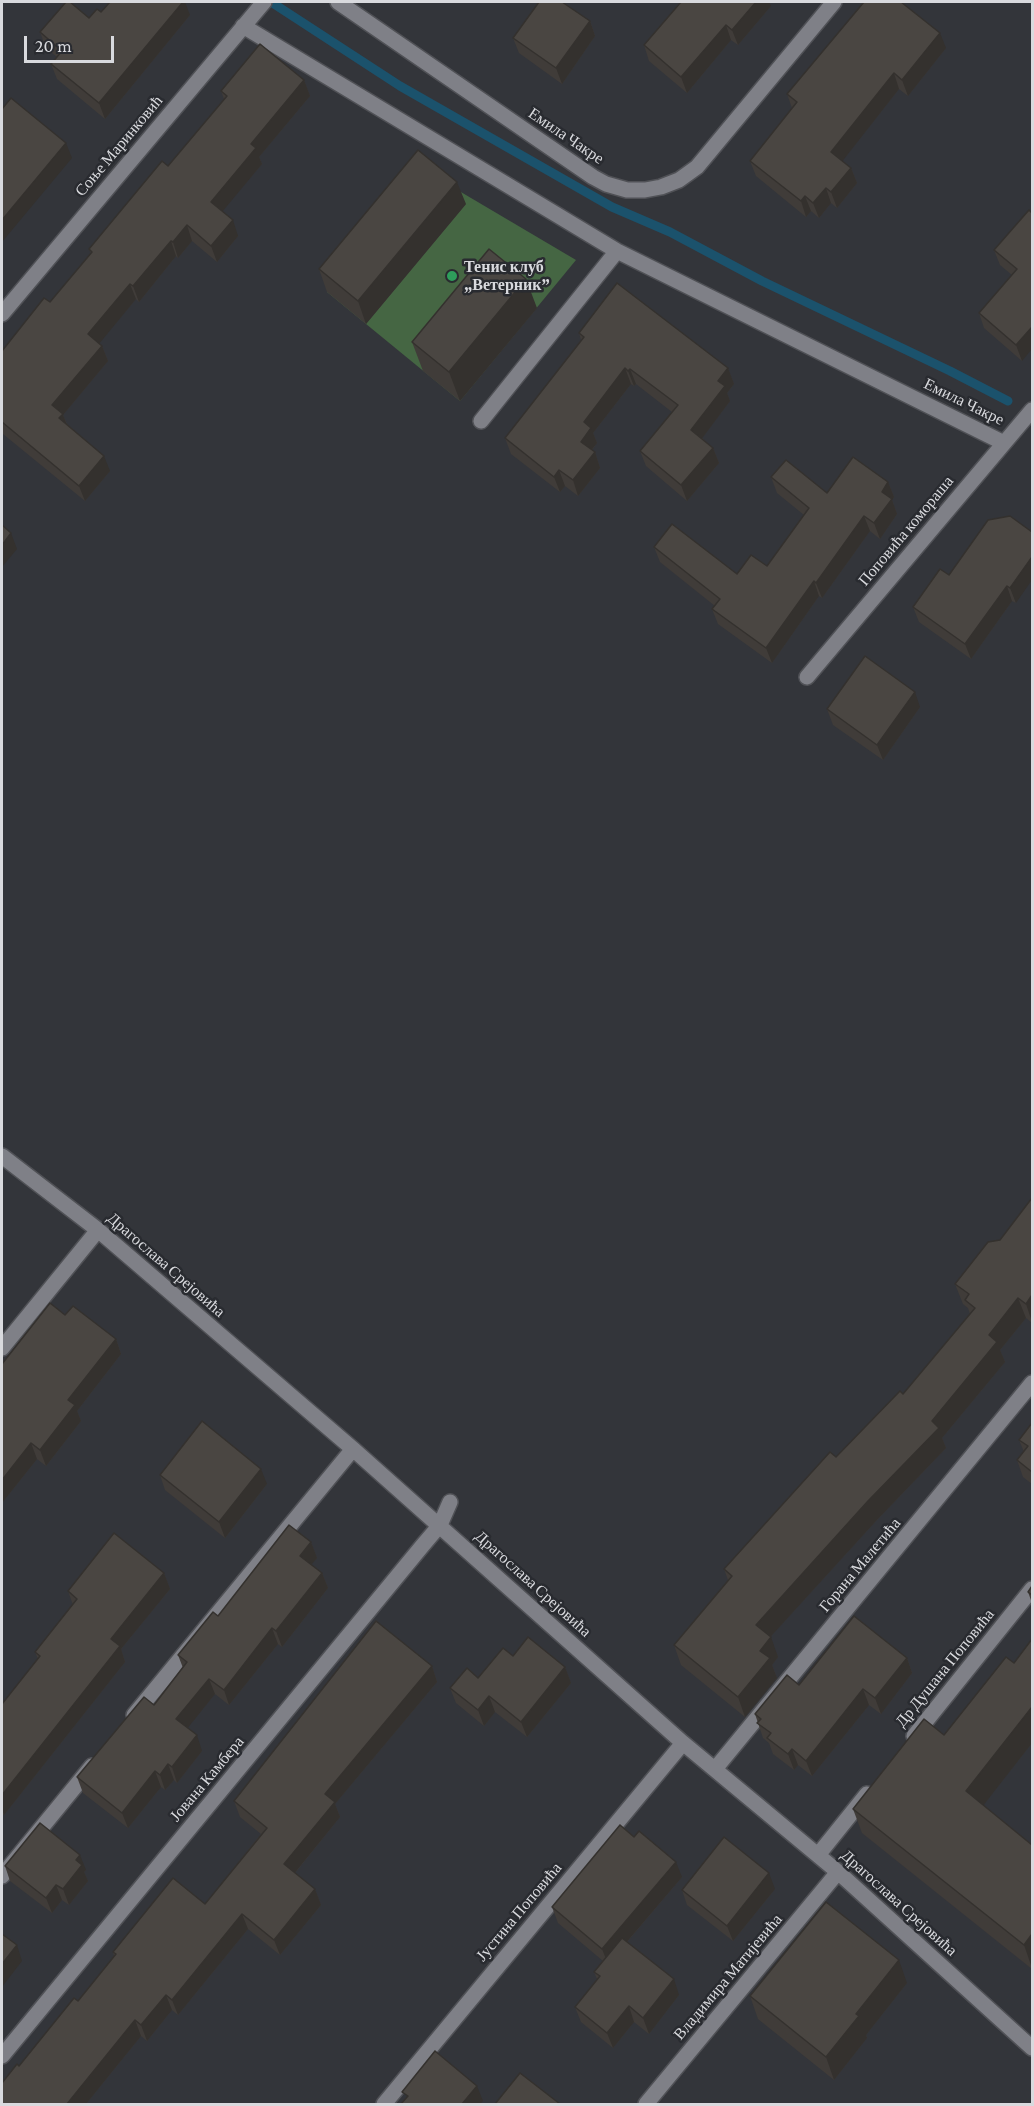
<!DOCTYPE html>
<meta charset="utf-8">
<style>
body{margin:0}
#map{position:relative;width:1034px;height:2106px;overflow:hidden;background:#33353a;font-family:"Crimson Pro",serif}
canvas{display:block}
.frame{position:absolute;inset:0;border:3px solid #d9dade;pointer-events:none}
.scale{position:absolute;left:24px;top:36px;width:90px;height:27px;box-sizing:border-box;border:3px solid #d9dade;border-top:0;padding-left:8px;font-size:18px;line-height:21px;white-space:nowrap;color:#d9dade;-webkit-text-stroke:4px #292b30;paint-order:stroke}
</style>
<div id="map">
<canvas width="1034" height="2106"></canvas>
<div class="frame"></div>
<div class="scale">20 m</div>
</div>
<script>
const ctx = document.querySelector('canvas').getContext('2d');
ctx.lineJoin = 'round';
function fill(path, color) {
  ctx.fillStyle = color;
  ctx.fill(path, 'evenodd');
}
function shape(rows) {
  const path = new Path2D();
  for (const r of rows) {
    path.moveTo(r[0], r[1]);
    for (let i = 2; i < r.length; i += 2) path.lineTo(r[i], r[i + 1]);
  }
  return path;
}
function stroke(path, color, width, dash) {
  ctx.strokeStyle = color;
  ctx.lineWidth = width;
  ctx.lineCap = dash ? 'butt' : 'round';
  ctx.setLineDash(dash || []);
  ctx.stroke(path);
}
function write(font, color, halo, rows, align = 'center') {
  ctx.font = font + ' "Crimson Pro",serif';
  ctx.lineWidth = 5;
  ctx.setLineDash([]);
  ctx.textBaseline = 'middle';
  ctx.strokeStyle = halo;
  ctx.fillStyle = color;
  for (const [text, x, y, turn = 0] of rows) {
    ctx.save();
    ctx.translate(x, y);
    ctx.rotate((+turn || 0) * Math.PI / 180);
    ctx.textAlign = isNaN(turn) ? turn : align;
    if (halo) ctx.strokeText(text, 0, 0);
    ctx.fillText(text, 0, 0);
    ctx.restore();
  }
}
const green = shape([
 [427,172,576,260,460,401,327,292]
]);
const stream = shape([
 [271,2,400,86,612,207,670,232,762,281,950,371,1008,401]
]);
const minor = shape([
 [338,2,593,177,606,184,627,190,645,190,661,187,679,180,697,167,834,2],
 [243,26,617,251,1004,443],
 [2,314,264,2],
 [481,421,617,251],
 [807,677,1032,410],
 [2,1156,98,1230,353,1449,683,1743,838,1872,1032,2048],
 [2,1348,98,1230],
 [134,1715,353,1449],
 [914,1736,1032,1589],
 [715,1769,1032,1383],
 [818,1855,867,1794],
 [2,1876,92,1766],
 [2,2056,423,1545,440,1525,450,1502],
 [384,2104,683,1743],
 [646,2104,838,1872]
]);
const wall = shape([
 [771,6,738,45,731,40,687,93,649,61,644,45],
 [101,12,190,15,105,119,57,79,51,64,57,57,46,48,40,32,89,18],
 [590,21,595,36,562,84,519,53,513,38],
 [946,48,908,96,899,89,842,161,851,168,857,183,837,208,831,203,819,218,811,211,806,217,756,176,750,161,792,108,787,94],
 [304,80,310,96,259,157,262,164,222,211,238,236,217,262,192,241,178,258,176,256,139,302,136,299,99,343,102,346,108,361,63,415,67,424,110,471,85,501,3,434,2,435,2,351,50,302,91,254,89,249,168,166,224,99,221,91],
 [466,204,366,324,327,292,319,269],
 [1029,210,1022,361,984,328,979,313,1012,275,1000,265,994,250],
 [537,308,460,401,423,371,412,342],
 [579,333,728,368,734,384,727,393,730,401,702,438,713,448,719,463,687,501,646,466,640,451,672,412,636,384,634,386,631,384,593,433,597,443,592,450,595,452,600,468,578,496,565,486,560,492,511,454,505,438,581,340],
 [771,477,827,493,888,482,894,497,892,500,897,514,880,539,870,531,822,598,819,596,772,663,718,624,712,609,715,606,660,562,654,547,737,574,767,566,804,515,777,493],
 [988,520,1016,603,1012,601,971,659,919,622,913,607,949,575],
 [920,707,883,760,833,725,827,709],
 [1032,1198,1032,1323,1026,1318,1000,1350,1005,1362,942,1438,946,1448,876,1521,770,1637,778,1657,772,1665,777,1678,745,1717,681,1665,674,1645,728,1580,724,1569,836,1457,903,1394,970,1314,968,1308,963,1304,955,1284,1000,1240],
 [65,1315,116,1339,121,1354,77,1411,81,1421,46,1466,37,1459,2,1503,2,1364],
 [1032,1423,1032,1484,1023,1477,1017,1460,1024,1452,1019,1440],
 [160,1475,267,1484,225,1538,165,1490],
 [311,1542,317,1558,311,1564,322,1573,328,1588,282,1647,278,1644,229,1705,215,1694,187,1728,202,1751,177,1783,174,1780,165,1790,161,1787,128,1828,83,1793,77,1777,154,1705,183,1668,178,1655,218,1616],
 [164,1573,170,1589,121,1649,125,1662,4,1815,2,1813,2,1704,38,1659,35,1652,73,1605,68,1591],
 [1032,1586,1032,1603,1028,1592],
 [513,1656,565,1667,571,1683,527,1737,495,1712,484,1726,456,1703,450,1688,478,1678],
 [907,1658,912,1673,881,1714,869,1705,812,1776,798,1765,794,1770,773,1754,769,1743,763,1738,755,1714,799,1685],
 [432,1666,437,1682,335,1804,340,1817,295,1873,315,1889,321,1905,280,1955,248,1929,178,2015,172,2010,147,2041,141,2036,86,2104,2,2104,19,2066,78,2001,114,1956,113,1952,205,1904,261,1834,240,1817,234,1801],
 [944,1735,1032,1743,983,1805,1032,1845,1032,1969,862,1833,853,1809],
 [5,1866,86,1870,84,1872,88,1881,69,1905,62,1900,52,1913,10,1881],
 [682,1877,627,1942,679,1995,649,2034,634,2022,613,2048,581,2022,575,2007,597,1979,594,1972,603,1961,558,1923,552,1907],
 [775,1889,733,1941,687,1905,682,1890],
 [907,1983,866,2035,867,2038,834,2080,758,2019,750,1996]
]);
const shadedWall = shape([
 [183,2,185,2,190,15,105,119,99,103],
 [756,2,769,2,771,6,738,45,732,30],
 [590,21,595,36,562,84,556,68],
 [726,25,731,40,687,93,681,77],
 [940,33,946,48,908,96,902,80],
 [894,73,899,89,837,168,831,152],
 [304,80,310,96,259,157,262,164,217,218,211,202,251,144],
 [66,143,72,158,2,242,2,220],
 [851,168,857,183,837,208,831,192],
 [457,182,466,204,366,324,358,301],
 [826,188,831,203,819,218,813,203],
 [805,196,811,211,806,217,801,201],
 [233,220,238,236,217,262,211,246],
 [187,225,192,241,178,258,173,242],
 [171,241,176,256,139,302,133,286],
 [526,279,537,308,460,401,449,372],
 [130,284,136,299,94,350,88,334],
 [1032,327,1032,349,1022,361,1016,345],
 [102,346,108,361,63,415,69,430,65,434,52,405],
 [625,368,631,384,593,433,597,443,586,457,581,442,584,422],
 [728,368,734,384,727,393,730,401,697,445,691,430,718,381],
 [630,369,636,384,634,386,628,371],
 [713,448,719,463,687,501,681,485],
 [595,452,600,468,578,496,573,480],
 [104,456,110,471,85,501,79,486],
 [559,470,565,486,560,492,554,477],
 [888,482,894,497,892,500,897,514,880,539,874,523,882,492],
 [864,516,870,531,822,598,816,583],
 [11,533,17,549,2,567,2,545],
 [1032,557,1032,580,1016,603,1010,588],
 [814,581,819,596,772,663,766,648],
 [1007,586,1012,601,971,659,965,644],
 [915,692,920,707,883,760,877,745],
 [1032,1295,1032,1322,1026,1304],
 [1018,1298,1026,1318,1000,1350,1005,1362,942,1438,946,1448,876,1521,763,1645,756,1625,932,1421,989,1335],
 [116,1339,121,1354,77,1411,81,1421,46,1466,40,1450,68,1400],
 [31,1443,37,1459,2,1503,2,1480],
 [261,1469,267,1484,225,1538,219,1522],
 [311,1542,317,1558,306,1571,300,1556],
 [164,1573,170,1589,121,1649,125,1662,4,1815,2,1809,2,1795,111,1639],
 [322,1573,328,1588,282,1647,276,1631],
 [272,1628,278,1644,229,1705,224,1690],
 [771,1637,778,1657,772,1665,777,1678,745,1717,738,1697,760,1651],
 [907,1658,912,1673,881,1714,875,1698],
 [432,1666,437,1682,335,1804,340,1817,289,1880,284,1864,325,1794],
 [565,1667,571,1683,527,1737,521,1722],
 [209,1679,215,1694,182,1735,176,1719],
 [863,1689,869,1705,812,1776,806,1761],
 [489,1696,495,1712,484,1726,478,1710],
 [1032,1707,1032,1743,975,1816,966,1791],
 [197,1735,202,1751,177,1783,172,1767],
 [792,1749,798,1765,794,1770,788,1754],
 [168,1764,174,1780,165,1790,160,1775],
 [155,1771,161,1787,128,1828,122,1813],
 [80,1855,86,1870,84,1872,88,1881,69,1905,63,1889,76,1860],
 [676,1862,682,1877,608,1964,602,1949],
 [769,1873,775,1889,733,1941,727,1926],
 [56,1885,62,1900,52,1913,46,1898],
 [315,1889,321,1905,280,1955,274,1940],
 [242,1914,248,1929,178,2015,172,2000],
 [1032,1934,1032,1968,1024,1945],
 [17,1945,22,1961,2,1987,2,1964],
 [899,1960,907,1983,866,2035,867,2038,834,2080,826,2057,856,2014],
 [674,1979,679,1995,649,2034,643,2018],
 [166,1995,172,2010,147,2041,141,2025],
 [629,2006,634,2022,613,2048,607,2033],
 [135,2020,141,2036,86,2104,67,2104],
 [477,2086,483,2101,480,2104,462,2104]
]);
const building = shape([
 [66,2,70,2,89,18,97,9,101,12,110,2,183,2,99,103,51,64,62,51,40,32,66,2],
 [539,2,562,2,590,21,556,68,513,38,539,2],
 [681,2,756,2,732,30,726,25,681,77,644,45,681,2],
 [864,2,901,2,940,33,902,80,894,73,831,152,851,168,831,192,826,188,813,203,805,196,801,201,750,161,797,102,787,94,864,2],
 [260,44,304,80,251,144,256,148,211,202,233,220,211,246,187,225,173,242,171,241,133,286,130,284,88,334,102,346,52,405,63,414,59,418,104,456,79,486,2,422,2,351,44,298,50,302,92,252,89,249,162,161,168,166,227,96,221,91,260,44],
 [11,98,66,143,2,220,2,109,11,98],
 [418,150,457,182,358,301,319,269,418,150],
 [1029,210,1032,213,1032,327,1016,345,979,313,1017,269,994,250,1029,210],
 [489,249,526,279,449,372,412,342,489,249],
 [617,283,728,368,718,381,725,386,691,430,713,448,681,485,640,451,678,405,630,369,628,371,625,368,584,422,591,428,581,442,595,452,573,480,559,470,554,477,505,438,584,337,579,333,617,283],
 [853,457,888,482,882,492,892,499,874,523,864,516,816,583,814,581,766,648,712,609,720,599,654,547,672,524,737,574,751,555,767,566,809,508,771,477,786,460,827,493,853,457],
 [1010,516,1032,532,1032,557,1010,588,1007,586,965,644,913,607,940,569,949,575,988,520,1010,516],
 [2,525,11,533,2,545,2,525],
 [865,656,915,692,877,745,827,709,865,656],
 [1032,1198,1032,1295,1026,1304,1018,1298,989,1335,997,1342,932,1421,939,1428,868,1501,756,1625,771,1637,760,1651,770,1658,738,1697,674,1645,732,1576,724,1569,830,1452,836,1457,900,1391,903,1394,975,1308,965,1300,969,1294,955,1284,988,1242,1000,1240,1032,1198],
 [50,1303,65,1315,73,1306,116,1339,68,1400,75,1405,40,1450,31,1443,2,1480,2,1364,50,1303],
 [202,1421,261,1469,219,1522,160,1475,202,1421],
 [1032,1423,1032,1472,1017,1460,1028,1446,1019,1440,1032,1423],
 [289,1525,311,1542,300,1556,322,1573,276,1631,272,1628,224,1690,209,1679,176,1719,197,1735,172,1767,168,1764,160,1775,155,1771,122,1813,77,1777,144,1697,154,1705,187,1662,178,1655,213,1612,218,1616,289,1525],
 [114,1533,164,1573,111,1639,120,1646,2,1795,2,1704,40,1656,35,1652,77,1599,68,1591,114,1533],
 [1032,1586,1032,1595,1028,1592,1032,1586],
 [854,1616,907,1658,875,1698,863,1689,806,1761,792,1749,788,1754,767,1738,771,1733,757,1723,761,1719,755,1714,787,1675,799,1685,854,1616],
 [376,1621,432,1666,325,1794,335,1802,284,1864,315,1889,274,1940,242,1914,172,2000,166,1995,141,2025,135,2020,67,2104,2,2104,2,2083,17,2064,19,2066,74,1998,78,2001,116,1954,113,1952,173,1878,205,1904,267,1828,234,1801,376,1621],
 [528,1637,565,1667,521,1722,489,1696,478,1710,450,1688,467,1668,478,1678,503,1648,513,1656,528,1637],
 [1032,1639,1032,1707,966,1791,1032,1845,1032,1934,1024,1945,853,1809,924,1719,944,1735,1006,1657,1014,1663,1032,1639],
 [40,1823,80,1855,76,1860,82,1865,63,1889,56,1885,46,1898,5,1866,40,1823],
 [620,1825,634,1837,639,1831,676,1862,602,1949,552,1907,620,1825],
 [724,1837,769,1873,727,1926,682,1890,724,1837],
 [826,1902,899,1960,856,2014,859,2016,826,2057,750,1996,826,1902],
 [2,1934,17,1945,2,1964,2,1934],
 [622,1938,674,1979,643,2018,629,2006,607,2033,575,2007,600,1976,594,1972,622,1938],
 [435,2051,477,2086,462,2104,401,2104,408,2096,402,2092,435,2051],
 [520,2073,560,2104,495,2104,520,2073]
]);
const markers = [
 [452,276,6,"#2e9e5b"]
];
const streetNames = [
 ["Емила Чакре",566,136,34],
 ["Соње Маринковић",119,146,-50],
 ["Емила Чакре",964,402,26],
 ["Поповића комораша",906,531,-50],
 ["Драгослава Срејовића",166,1265,41],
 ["Горана Малетића",860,1565,-50],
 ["Драгослава Срејовића",533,1584,42],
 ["Др Душана Поповића",945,1668,-51],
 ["Јована Камбера",207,1779,-50],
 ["Драгослава Срејовића",899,1903,42],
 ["Јустина Поповића",519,1912,-50],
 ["Владимира Матијевића",728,1977,-50]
];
const poiNames = [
 ["Тенис клуб",464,267],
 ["„Ветерник”",464,285]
];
fill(green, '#456643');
stroke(stream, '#1b526c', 9);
stroke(minor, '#505156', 18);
stroke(minor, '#7f8087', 15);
fill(wall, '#403c39');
fill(shadedWall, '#34312e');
fill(building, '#4a4642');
stroke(building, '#34312e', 1.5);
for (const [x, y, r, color] of markers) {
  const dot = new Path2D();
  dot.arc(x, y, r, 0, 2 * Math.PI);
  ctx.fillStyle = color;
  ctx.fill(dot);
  stroke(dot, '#292b30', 2);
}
write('16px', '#d9dade', '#292b30', streetNames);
write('bold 16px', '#d9dade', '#292b30', poiNames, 'left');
</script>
